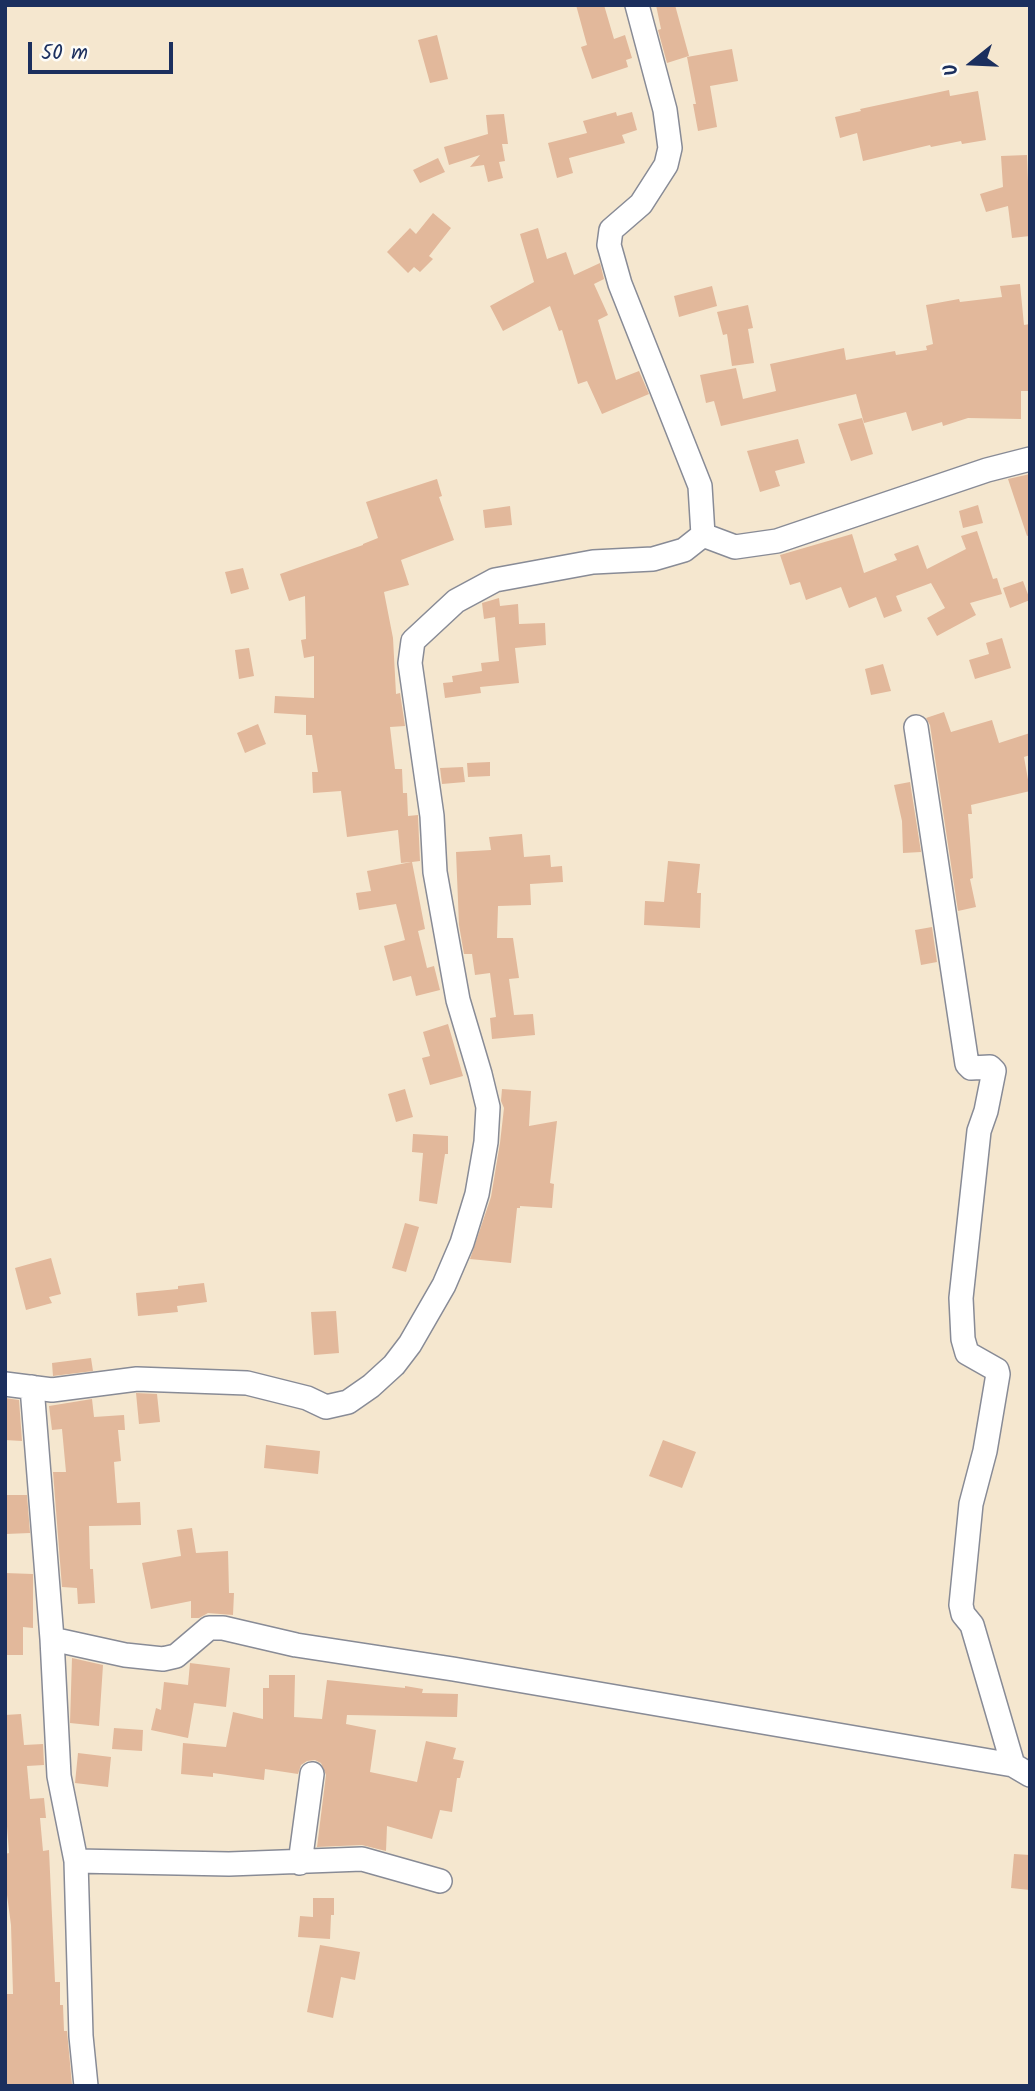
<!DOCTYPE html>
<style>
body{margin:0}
#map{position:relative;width:1035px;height:2091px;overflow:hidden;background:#f5e7cf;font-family:Kalam,sans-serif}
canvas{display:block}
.frame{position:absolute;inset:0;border:7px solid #1b2f5e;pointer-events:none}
.north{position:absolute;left:937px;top:28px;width:70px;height:70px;-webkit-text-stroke:5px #fdfcf7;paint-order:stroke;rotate:252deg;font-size:19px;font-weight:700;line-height:28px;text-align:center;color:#1b2f5e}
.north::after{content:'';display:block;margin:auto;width:24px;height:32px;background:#1b2f5e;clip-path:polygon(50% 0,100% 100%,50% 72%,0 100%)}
.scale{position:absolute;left:28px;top:42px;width:145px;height:32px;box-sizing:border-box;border:4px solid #1b2f5e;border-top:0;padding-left:9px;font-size:21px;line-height:24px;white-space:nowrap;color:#1b2f5e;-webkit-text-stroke:5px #fdfcf7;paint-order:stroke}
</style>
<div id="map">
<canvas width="1035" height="2091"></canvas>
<div class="frame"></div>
<div class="north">U</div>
<div class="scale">50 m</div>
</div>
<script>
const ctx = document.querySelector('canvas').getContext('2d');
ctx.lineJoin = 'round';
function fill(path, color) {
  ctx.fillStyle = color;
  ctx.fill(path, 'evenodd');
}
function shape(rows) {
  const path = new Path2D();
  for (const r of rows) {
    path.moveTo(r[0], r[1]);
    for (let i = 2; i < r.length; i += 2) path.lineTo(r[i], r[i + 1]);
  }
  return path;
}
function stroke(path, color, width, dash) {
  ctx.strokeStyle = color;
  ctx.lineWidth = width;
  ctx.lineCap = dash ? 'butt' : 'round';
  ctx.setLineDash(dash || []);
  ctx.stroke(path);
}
const building = shape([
 [576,5,604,5,614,39,625,35,632,58,626,60,628,67,592,79,581,47,587,45],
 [656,5,675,5,689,56,667,63,658,30,661,29],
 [437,35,448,79,430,83,418,40],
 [732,49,738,81,710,86,717,127,698,131,693,104,696,104,687,57],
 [949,90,950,96,978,91,986,140,962,144,961,141,931,147,930,145,863,161,857,133,840,138,835,117,861,111,860,109],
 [616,112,617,116,632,112,637,130,622,135,625,143,569,158,573,173,557,178,548,143,587,133,583,121],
 [504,114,508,144,502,144,505,161,499,162,503,178,488,182,484,165,470,167,480,155,449,165,444,147,488,134,486,115],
 [1027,155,1030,236,1012,238,1008,206,986,212,980,194,1003,187,1001,156],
 [438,158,445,172,420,183,413,170],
 [433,213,451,228,429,256,433,259,420,272,414,267,408,273,387,252,410,228,416,234],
 [538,228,547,259,566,252,574,275,600,263,604,279,594,284,608,315,598,320,616,380,639,371,649,394,602,414,587,381,578,384,562,330,559,331,550,306,503,331,490,306,534,282,520,234],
 [1020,284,1024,325,1030,324,1030,391,1021,391,1021,419,968,418,943,426,942,422,912,431,906,412,864,423,856,394,721,426,714,401,706,403,700,375,736,368,743,399,776,391,770,364,844,348,846,360,895,351,896,355,927,350,926,346,933,344,926,305,959,299,960,302,1002,297,1000,286],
 [712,286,717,306,679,317,674,296],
 [748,305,753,328,748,329,754,363,732,366,727,334,723,335,717,312],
 [862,418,873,454,851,461,838,424],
 [798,439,805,463,775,471,780,486,760,492,747,451],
 [1030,474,1030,535,1027,536,1008,479],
 [437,479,442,496,439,497,454,540,401,560,409,585,384,592,393,638,396,694,400,693,405,726,390,727,395,769,402,769,403,793,407,793,408,816,418,815,418,817,420,861,412,862,425,929,418,931,427,968,434,966,440,990,416,996,411,976,393,981,384,946,405,940,396,904,359,910,356,893,371,891,367,871,411,862,401,863,398,830,347,837,341,791,313,793,312,772,318,772,312,735,306,735,306,715,274,713,275,696,314,698,314,656,304,658,301,640,306,639,305,596,289,601,280,574,363,545,363,544,378,538,366,502],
 [978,505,983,523,963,528,959,511],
 [510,506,512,525,485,528,483,510],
 [977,531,993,579,997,578,1002,594,970,603,976,615,937,636,927,618,945,608,931,583,896,596,902,611,884,618,876,597,849,608,841,587,806,600,800,582,790,585,780,555,852,534,864,573,897,560,894,554,918,545,927,569,966,549,961,536],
 [243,568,249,589,231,594,225,572],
 [1023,581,1030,600,1010,608,1003,588],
 [499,598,500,606,518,604,519,624,545,623,546,645,515,648,519,683,480,687,481,693,445,698,443,683,453,682,452,676,482,671,481,663,499,661,495,617,484,619,482,603],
 [1002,638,1011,668,975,679,969,660,989,654,986,643],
 [249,648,254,676,239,679,235,650],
 [883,664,891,691,871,695,865,669],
 [944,712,951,732,992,720,999,743,1030,733,1030,755,1024,757,1030,791,971,805,972,814,968,814,973,878,970,879,976,907,958,911,930,725,926,718],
 [258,724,266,744,245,753,237,733],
 [490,762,490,776,468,777,467,763],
 [463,767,465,782,442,784,440,768],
 [910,782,921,852,903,853,902,821,894,785],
 [522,834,524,857,550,855,551,867,562,866,563,882,530,884,531,905,498,906,497,938,513,938,519,978,509,979,514,1015,533,1014,535,1035,492,1039,490,1018,496,1017,490,973,475,975,472,954,464,954,459,925,456,852,491,850,489,837],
 [668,861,700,864,697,893,701,893,700,928,644,925,645,901,664,902],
 [932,927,937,962,921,965,915,930],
 [448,1024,463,1076,430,1085,422,1058,430,1056,423,1032],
 [405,1089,413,1117,396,1122,388,1094],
 [502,1089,531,1091,529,1126,557,1121,550,1183,554,1184,552,1208,520,1206,520,1208,517,1208,511,1263,470,1259,491,1197,500,1143,504,1108,501,1101],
 [413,1134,448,1136,448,1154,445,1154,437,1204,419,1201,423,1153,412,1152],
 [405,1223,419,1227,406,1272,392,1268],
 [51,1258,61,1294,49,1297,52,1303,26,1310,15,1268],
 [204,1283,207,1302,177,1306,178,1312,138,1316,136,1293,178,1289,178,1286],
 [336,1311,339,1353,314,1355,311,1312],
 [91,1358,93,1371,53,1376,52,1363],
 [136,1393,157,1394,160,1422,139,1424],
 [5,1398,19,1400,22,1441,5,1440],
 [92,1399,94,1417,124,1415,125,1430,118,1430,121,1461,114,1462,117,1503,140,1502,141,1525,89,1526,90,1569,93,1569,95,1603,78,1604,77,1588,62,1587,53,1472,66,1472,62,1429,52,1430,49,1406],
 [663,1440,696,1452,682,1488,649,1476],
 [266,1445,320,1451,318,1474,264,1468],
 [5,1495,27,1495,30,1533,6,1534],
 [192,1528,196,1553,228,1551,229,1593,234,1593,233,1615,208,1613,199,1618,191,1618,191,1601,151,1609,142,1563,181,1556,177,1530],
 [5,1573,33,1574,33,1628,23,1627,23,1655,5,1655],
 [72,1658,103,1665,99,1726,70,1723],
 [190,1663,230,1668,226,1707,194,1703,188,1738,151,1730,156,1708,161,1710,164,1682,188,1685],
 [269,1675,295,1675,294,1717,322,1719,327,1680,405,1688,405,1686,423,1689,422,1693,458,1694,457,1717,347,1715,346,1724,376,1730,370,1772,417,1782,426,1741,456,1748,453,1759,464,1761,460,1778,457,1778,452,1812,440,1810,432,1839,387,1826,386,1851,362,1845,317,1847,326,1775,321,1763,315,1760,307,1761,301,1765,298,1774,265,1769,264,1780,213,1773,213,1777,181,1774,183,1743,226,1747,233,1712,263,1719,263,1688,269,1688],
 [21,1714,24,1745,43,1744,44,1765,27,1766,30,1799,44,1798,46,1818,40,1818,43,1851,49,1850,55,1982,60,1982,60,2005,63,2005,64,2031,67,2031,72,2085,6,2086,5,1994,13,1994,11,1925,5,1880,5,1854,9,1853,5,1800,5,1715],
 [114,1728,143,1730,142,1751,112,1749],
 [78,1753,111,1757,108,1787,75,1783],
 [1014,1854,1030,1855,1030,1890,1011,1888],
 [313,1898,334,1898,334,1915,331,1915,330,1939,298,1937,300,1916,313,1917],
 [320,1945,360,1952,355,1980,341,1977,333,2018,307,2012]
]);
const minor = shape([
 [703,535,735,547,777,541,987,470,1030,459],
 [916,727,967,1064,971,1068,990,1067,994,1071,986,1111,979,1131,961,1298,963,1339,967,1353,997,1370,998,1374,985,1451,971,1504,961,1605,963,1614,972,1625,1013,1765],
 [5,1384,52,1390,137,1379,247,1383,307,1398,326,1407,348,1402,371,1386,394,1365,410,1344,444,1285,462,1243,477,1194,486,1142,488,1107,480,1074,458,1000,435,872,432,816,410,663,413,641,456,601,495,580,593,562,653,559,684,550,703,535,700,486,620,284,609,245,611,230,641,204,666,165,670,148,665,110,637,5],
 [32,1387,52,1639,59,1776,76,1861,81,2036,86,2086],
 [52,1639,125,1655,163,1659,176,1656,209,1628,223,1628,296,1645,453,1669,1013,1765,1030,1775],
 [76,1861,229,1864,362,1859,440,1881],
 [300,1863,312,1774]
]);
fill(building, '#e2b89b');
stroke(minor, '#888b96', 26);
stroke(minor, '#fff', 23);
</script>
